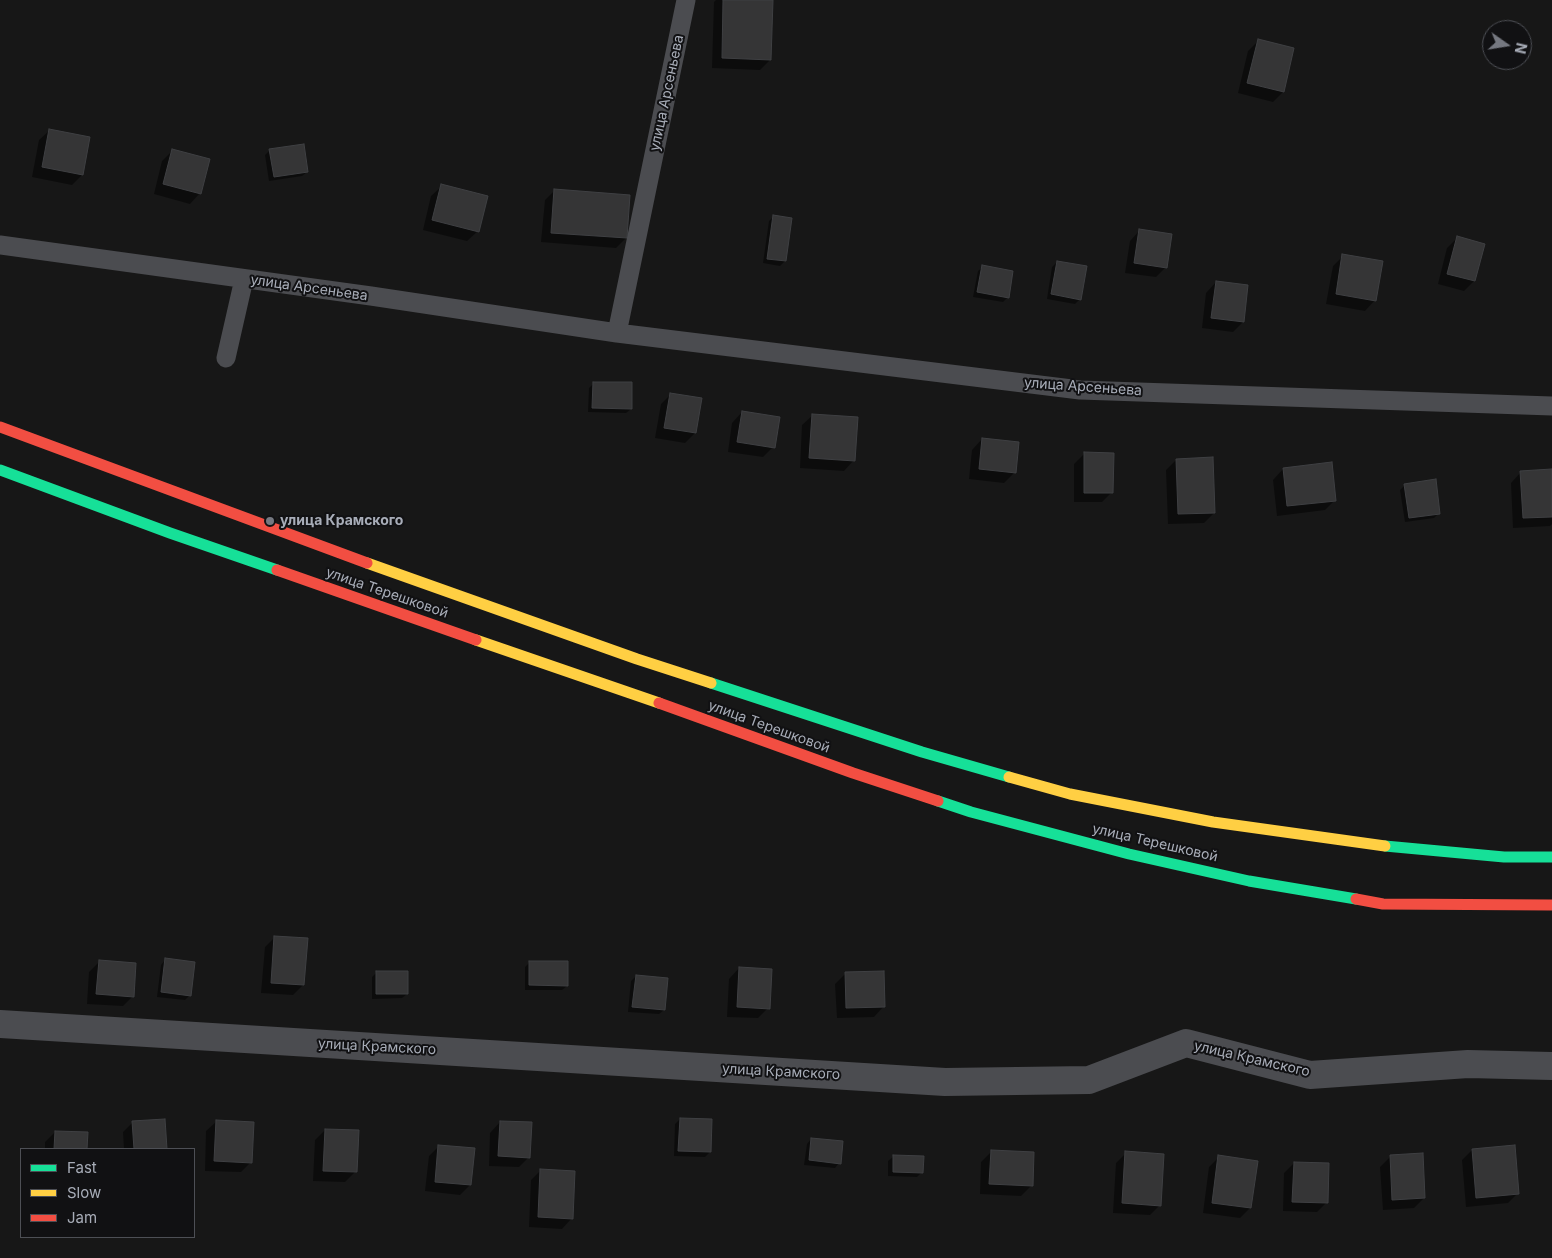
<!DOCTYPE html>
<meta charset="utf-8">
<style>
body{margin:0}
#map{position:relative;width:1552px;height:1258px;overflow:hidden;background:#171717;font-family:Inter,sans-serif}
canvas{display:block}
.legend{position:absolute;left:20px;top:1148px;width:175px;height:90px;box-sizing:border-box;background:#111113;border:1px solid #4d4f55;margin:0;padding:6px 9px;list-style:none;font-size:15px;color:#a8adb8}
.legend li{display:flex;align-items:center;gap:10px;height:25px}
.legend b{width:25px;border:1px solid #4d4f55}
.north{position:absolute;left:1482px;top:20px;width:50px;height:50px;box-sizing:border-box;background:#111113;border:1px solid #4d4f55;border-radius:50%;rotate:103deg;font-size:14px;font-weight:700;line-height:20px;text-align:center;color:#a8adb8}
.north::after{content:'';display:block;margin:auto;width:18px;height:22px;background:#757880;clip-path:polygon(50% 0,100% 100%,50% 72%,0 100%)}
</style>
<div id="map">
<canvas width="1552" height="1258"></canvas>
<ul class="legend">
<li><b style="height:6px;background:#16e098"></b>Fast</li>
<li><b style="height:6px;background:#ffcf43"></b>Slow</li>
<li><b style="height:6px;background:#f24e42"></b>Jam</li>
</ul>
<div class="north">N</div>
</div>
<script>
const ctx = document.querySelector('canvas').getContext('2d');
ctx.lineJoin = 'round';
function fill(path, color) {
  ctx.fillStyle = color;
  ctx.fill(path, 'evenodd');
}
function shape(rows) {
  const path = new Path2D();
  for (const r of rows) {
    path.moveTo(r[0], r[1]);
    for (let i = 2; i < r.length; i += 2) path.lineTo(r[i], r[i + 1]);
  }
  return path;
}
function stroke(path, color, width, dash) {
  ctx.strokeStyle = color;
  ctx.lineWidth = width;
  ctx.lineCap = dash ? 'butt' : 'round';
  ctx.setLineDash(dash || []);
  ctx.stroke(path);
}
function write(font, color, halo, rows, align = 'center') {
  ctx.font = font + ' Inter,sans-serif';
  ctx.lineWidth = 4;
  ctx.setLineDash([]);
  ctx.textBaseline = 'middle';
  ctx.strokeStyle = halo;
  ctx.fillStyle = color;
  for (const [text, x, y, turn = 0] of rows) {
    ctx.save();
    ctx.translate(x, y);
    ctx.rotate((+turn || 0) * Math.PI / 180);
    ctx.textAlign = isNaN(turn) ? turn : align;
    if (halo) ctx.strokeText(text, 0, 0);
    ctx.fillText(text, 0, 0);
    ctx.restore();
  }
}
const shadow = shape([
 [716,0,772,0,770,60,760,70,712,68,714,2],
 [1258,41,1283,92,1273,102,1238,93,1248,51],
 [50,130,82,175,72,185,32,177,39,140],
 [270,150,307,172,302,176,269,181,265,155],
 [172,151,200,193,190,204,154,194,162,161],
 [442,186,478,231,467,241,423,230,431,196],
 [555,190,626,238,616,248,541,242,545,200],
 [774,216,785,261,780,266,763,263,769,221],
 [1140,230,1166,267,1156,277,1125,273,1130,241],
 [1457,238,1474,281,1464,291,1438,284,1447,248],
 [1343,256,1375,300,1365,311,1326,304,1333,266],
 [1057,262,1080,299,1075,304,1047,299,1052,267],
 [983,267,1008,297,1003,302,973,297,978,271],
 [1216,282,1243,322,1233,332,1202,328,1206,293],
 [594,383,631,409,626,413,588,412,589,388],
 [671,394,695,433,685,443,655,438,661,404],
 [742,412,773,447,763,457,728,452,732,423],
 [813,415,854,460,844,471,800,468,802,425],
 [982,439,1015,472,1004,483,969,479,972,450],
 [1085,453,1112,492,1102,502,1074,502,1074,464],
 [1176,460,1214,513,1204,523,1168,524,1166,470],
 [1283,469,1335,500,1325,510,1277,516,1273,480],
 [1552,471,1552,524,1550,526,1513,528,1511,483,1521,472],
 [1405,485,1439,513,1434,518,1405,522,1400,490],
 [275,937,303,985,293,995,261,993,265,947],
 [165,960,190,995,185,1000,157,997,161,965],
 [99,962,133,996,123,1006,87,1004,89,972],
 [530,962,567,986,562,990,525,990,525,967],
 [739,968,768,1008,758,1018,727,1017,729,979],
 [377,972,407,994,402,998,372,999,372,977],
 [845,974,884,1006,874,1017,837,1018,835,984],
 [636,976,664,1010,659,1014,628,1012,631,981],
 [680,1119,710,1152,705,1157,674,1156,675,1124],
 [164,1121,165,1149,124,1149,123,1132,133,1122],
 [217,1121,251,1162,241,1172,205,1171,206,1131],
 [500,1122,529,1157,519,1167,489,1166,490,1133],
 [325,1130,355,1172,345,1182,313,1181,315,1140],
 [55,1132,87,1134,86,1149,45,1149,45,1142],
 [811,1139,839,1163,835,1168,804,1165,807,1144],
 [439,1146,470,1185,460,1195,425,1191,429,1156],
 [1472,1150,1518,1193,1508,1203,1466,1207,1462,1160],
 [991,1152,1031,1186,1021,1196,980,1194,981,1162],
 [1126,1153,1160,1205,1150,1215,1113,1213,1116,1163],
 [893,1157,922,1172,917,1177,888,1176,888,1161],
 [1219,1157,1250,1208,1240,1218,1203,1213,1209,1167],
 [1390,1157,1424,1198,1414,1208,1383,1210,1380,1167],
 [1294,1163,1327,1202,1317,1212,1283,1211,1284,1173],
 [541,1170,572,1218,562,1229,529,1227,531,1180]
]);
const building = shape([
 [723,0,773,0,771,60,722,58,723,0],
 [1258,39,1294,48,1284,92,1247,83,1258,39],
 [49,129,90,137,83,175,42,167,49,129],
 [304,144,308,172,274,177,269,149,304,144],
 [172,149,210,159,201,194,163,184,172,149],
 [441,184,488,196,479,232,432,220,441,184],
 [554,189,630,195,627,238,551,233,554,189],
 [773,215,792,218,786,261,767,259,773,215],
 [1139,229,1172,234,1167,268,1134,263,1139,229],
 [1457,236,1485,244,1475,281,1447,274,1457,236],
 [1342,254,1383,261,1376,301,1336,294,1342,254],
 [1057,261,1087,266,1081,300,1051,294,1057,261],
 [982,265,1013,271,1009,298,977,292,982,265],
 [1216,281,1248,285,1244,322,1211,318,1216,281],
 [593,382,632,382,632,409,592,408,593,382],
 [670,393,702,398,696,433,664,428,670,393],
 [742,411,780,417,775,448,737,442,742,411],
 [812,414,858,417,855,461,809,458,812,414],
 [982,438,1019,442,1016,473,979,469,982,438],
 [1084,452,1114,453,1113,493,1084,493,1084,452],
 [1213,457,1215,513,1178,514,1176,459,1213,457],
 [1332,462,1336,501,1287,506,1283,468,1332,462],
 [1552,469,1552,517,1523,518,1520,471,1552,469],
 [1436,479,1440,514,1409,518,1404,484,1436,479],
 [274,936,308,938,304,985,271,983,274,936],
 [165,958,195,962,191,996,161,992,165,958],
 [99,960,136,963,134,997,96,994,99,960],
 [529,961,568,961,568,986,529,985,529,961],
 [739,967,772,969,770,1009,737,1007,739,967],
 [376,971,408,971,408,994,376,994,376,971],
 [884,971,885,1007,846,1008,845,972,884,971],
 [636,975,668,978,665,1010,632,1007,636,975],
 [680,1118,712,1119,711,1152,678,1151,680,1118],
 [165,1119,167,1149,134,1149,132,1121,165,1119],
 [216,1120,254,1122,252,1163,214,1161,216,1120],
 [500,1121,532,1122,530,1158,498,1156,500,1121],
 [325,1129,359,1130,357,1172,323,1171,325,1129],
 [55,1131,88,1132,87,1149,54,1149,55,1131],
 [811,1138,843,1141,841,1164,809,1160,811,1138],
 [438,1145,475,1148,471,1185,435,1182,438,1145],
 [1515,1145,1519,1194,1476,1198,1472,1149,1515,1145],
 [991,1150,1034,1152,1033,1186,989,1184,991,1150],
 [1125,1151,1164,1154,1161,1206,1122,1203,1125,1151],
 [1423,1153,1425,1198,1392,1200,1390,1155,1423,1153],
 [893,1155,924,1156,923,1173,893,1172,893,1155],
 [1218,1155,1258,1161,1251,1208,1212,1203,1218,1155],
 [1294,1162,1329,1163,1328,1203,1292,1202,1294,1162],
 [540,1169,575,1171,573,1219,538,1217,540,1169]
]);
const lane = shape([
 [0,245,371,296,617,333,1080,390,1552,406],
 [617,333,686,0],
 [226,358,244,279]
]);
const street = shape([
 [0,1024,945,1082,1089,1080,1186,1043,1310,1075,1468,1064,1552,1066]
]);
const fast = shape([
 [0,470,170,533,277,570],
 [711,683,922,752,1009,777],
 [938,801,971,812,1129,854,1249,881,1356,899],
 [1385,846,1504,857,1552,857]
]);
const slow = shape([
 [367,563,637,659,711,683],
 [476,640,659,703],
 [1009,777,1070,794,1213,822,1385,846]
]);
const jam = shape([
 [0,427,367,563],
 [277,570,476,640],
 [659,703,853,773,938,801],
 [1356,899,1383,904,1552,905]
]);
const markers = [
 [270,521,5,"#757880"]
];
const streetNames = [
 ["улица Арсеньева",667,93,-78],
 ["улица Арсеньева",309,288,8],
 ["улица Арсеньева",1083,387,4],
 ["улица Терешковой",387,593,19],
 ["улица Терешковой",769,727,20],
 ["улица Терешковой",1155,843,13],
 ["улица Крамского",377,1047,3],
 ["улица Крамского",1252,1059,13],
 ["улица Крамского",781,1072,3]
];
const poiNames = [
 ["улица Крамского",280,521]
];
fill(shadow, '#0007');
fill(building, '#353536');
stroke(building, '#3f4043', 1);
stroke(lane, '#4b4c50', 19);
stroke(street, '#4b4c50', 28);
stroke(fast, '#16e098', 11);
stroke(slow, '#ffcf43', 11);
stroke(jam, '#f24e42', 11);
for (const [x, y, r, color] of markers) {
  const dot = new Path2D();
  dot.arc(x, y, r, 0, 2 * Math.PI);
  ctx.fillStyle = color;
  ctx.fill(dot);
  stroke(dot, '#111113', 2);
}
write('14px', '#a8adb8', '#111113', streetNames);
write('bold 14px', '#a8adb8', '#111113', poiNames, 'left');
</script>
